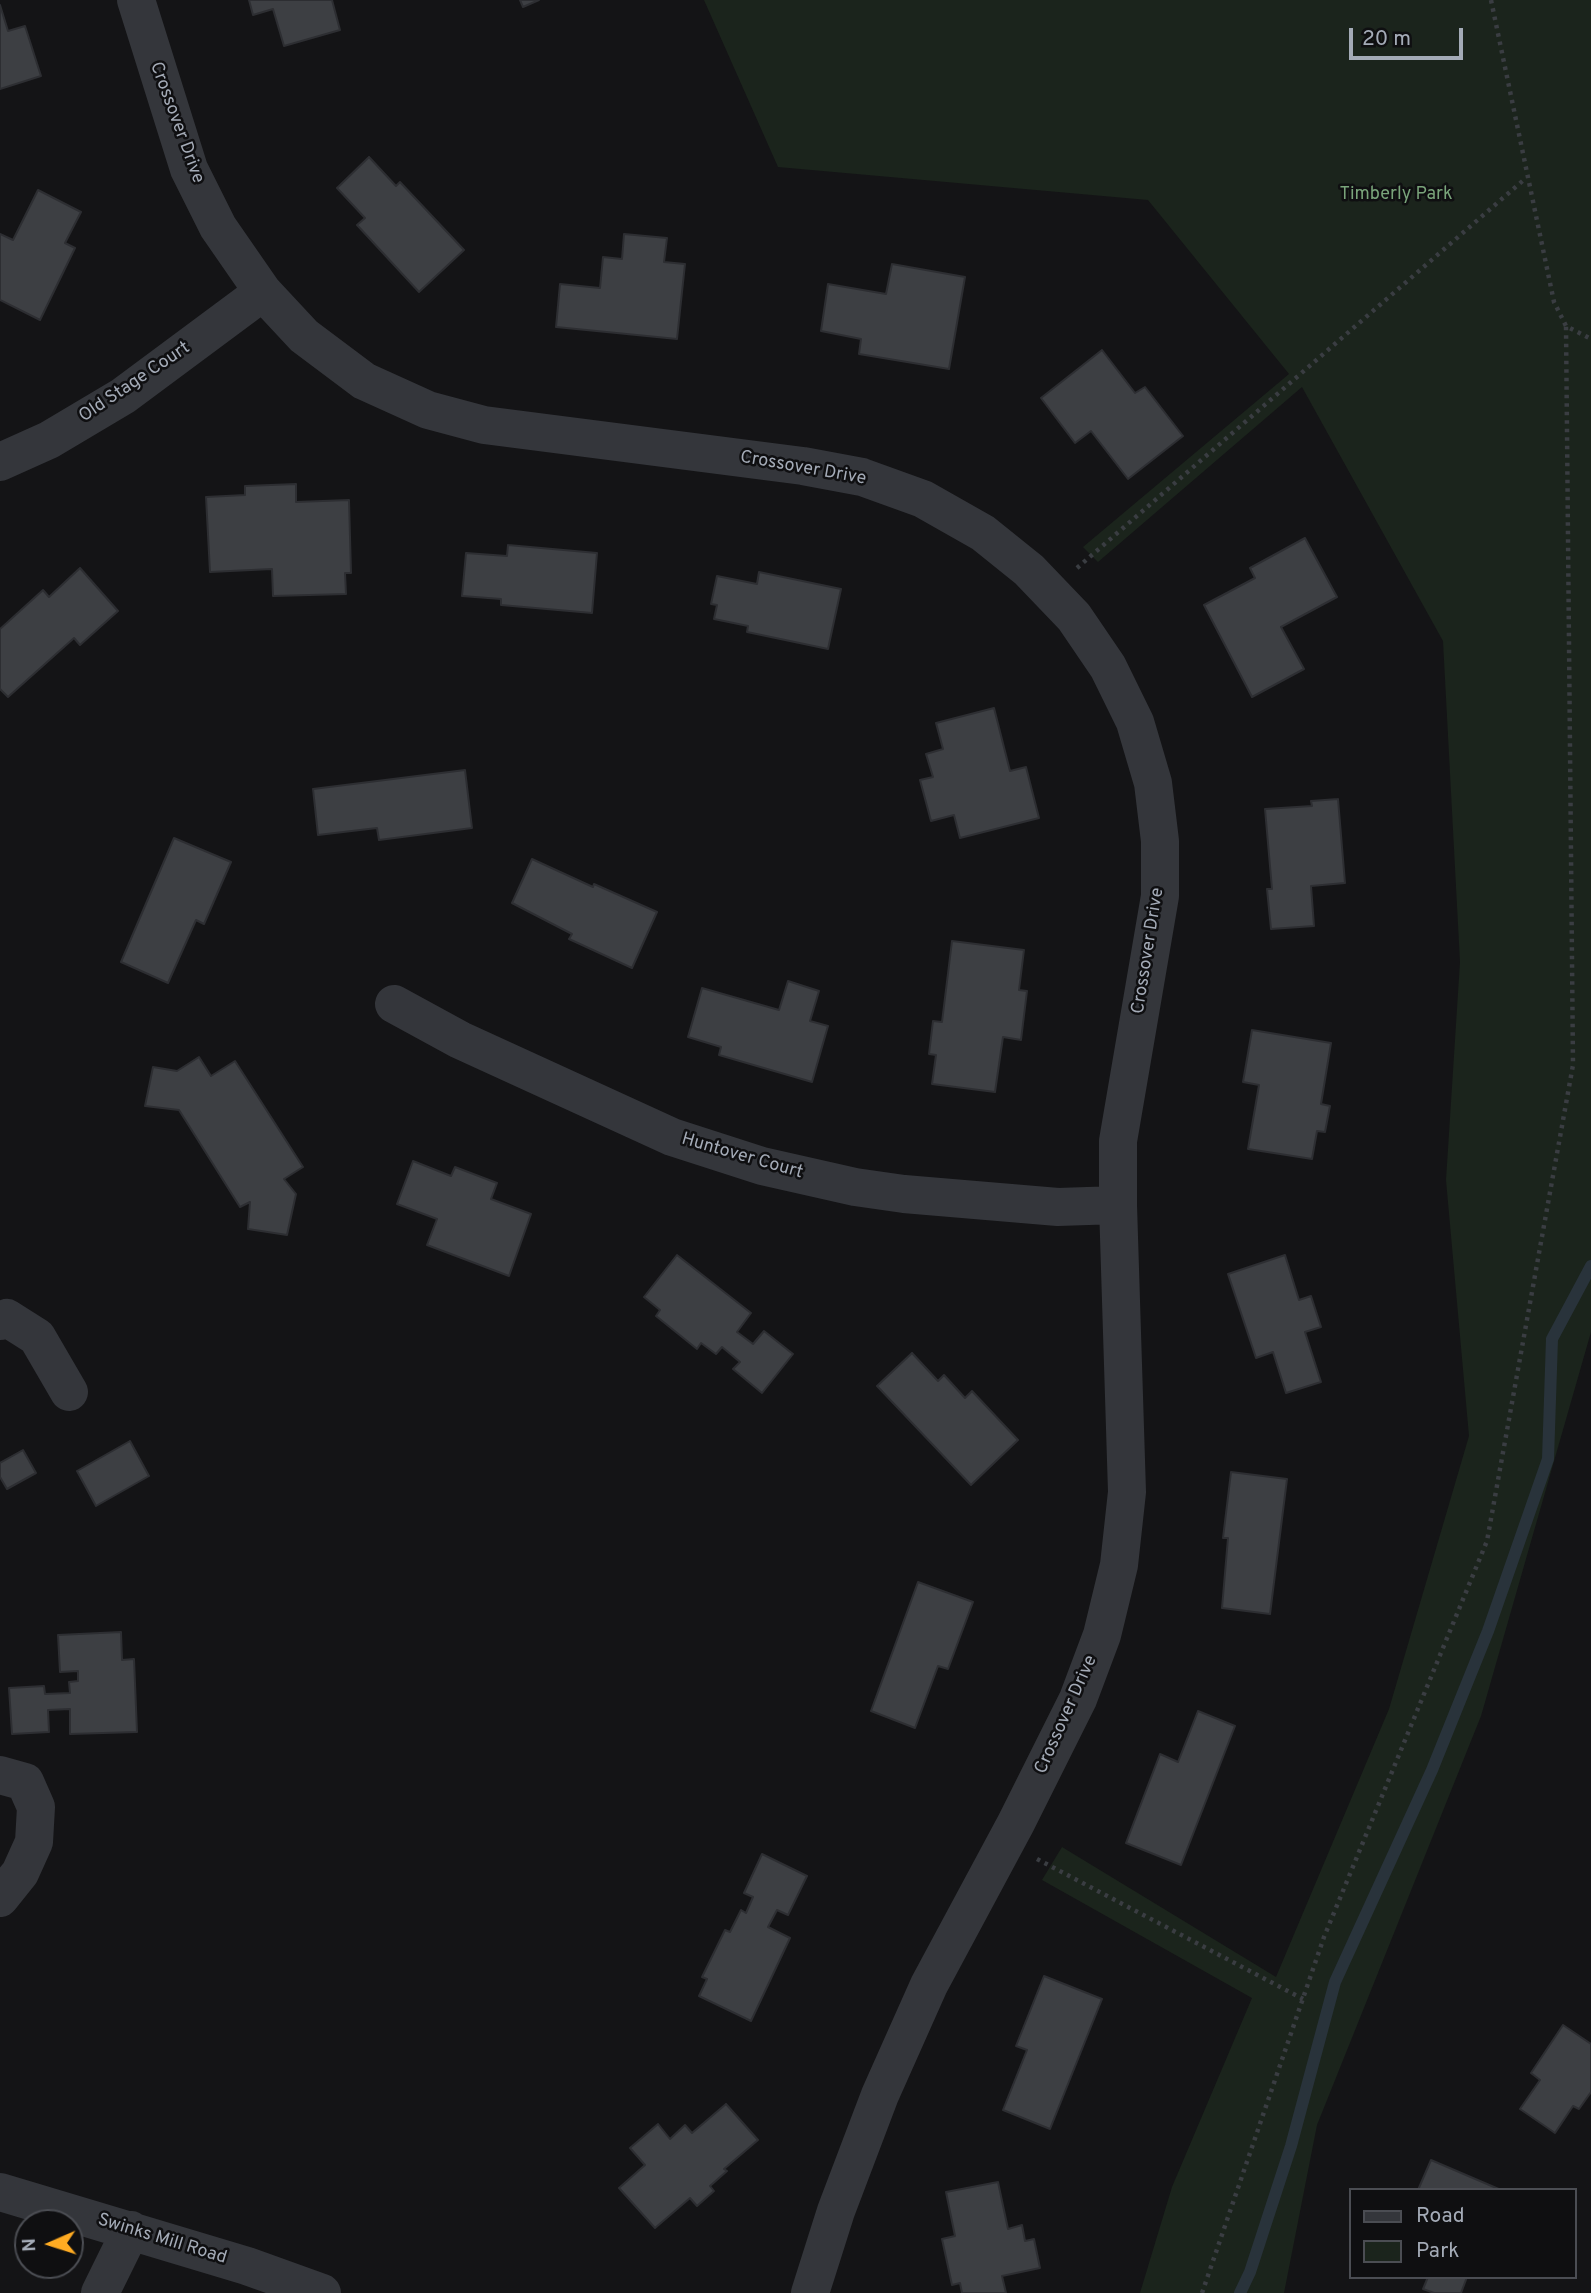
<!DOCTYPE html>
<style>
body{margin:0}
#map{position:relative;width:1591px;height:2293px;overflow:hidden;background:#141416;font-family:Overpass,sans-serif}
canvas{display:block}
.legend{position:absolute;left:1349px;top:2188px;width:228px;height:91px;box-sizing:border-box;background:#0f0f11;border:2px solid #4b4d53;margin:0;padding:9px 12px;list-style:none;font-size:21px;color:#a4abb7}
.legend li{display:flex;align-items:center;gap:14px;height:35px}
.legend b{width:35px;border:2px solid #4b4d53}
.north{position:absolute;left:14px;top:2209px;width:70px;height:70px;box-sizing:border-box;background:#0f0f11;border:2px solid #4b4d53;border-radius:50%;rotate:267deg;font-size:19px;font-weight:700;line-height:28px;text-align:center;color:#a4abb7}
.north::after{content:'';display:block;margin:auto;width:24px;height:32px;background:#ffab22;clip-path:polygon(50% 0,100% 100%,50% 72%,0 100%)}
.scale{position:absolute;left:1349px;top:28px;width:114px;height:32px;box-sizing:border-box;border:4px solid #a4abb7;border-top:0;padding-left:9px;font-size:21px;line-height:24px;white-space:nowrap;color:#a4abb7;-webkit-text-stroke:5px #0f0f11;paint-order:stroke}
</style>
<div id="map">
<canvas width="1591" height="2293"></canvas>
<ul class="legend">
<li><b style="height:9px;background:#34363b"></b>Road</li>
<li><b style="height:19px;background:#1b241c"></b>Park</li>
</ul>
<div class="north">N</div>
<div class="scale">20 m</div>
</div>
<script>
const ctx = document.querySelector('canvas').getContext('2d');
ctx.lineJoin = 'round';
function fill(path, color) {
  ctx.fillStyle = color;
  ctx.fill(path, 'evenodd');
}
function shape(rows) {
  const path = new Path2D();
  for (const r of rows) {
    path.moveTo(r[0], r[1]);
    for (let i = 2; i < r.length; i += 2) path.lineTo(r[i], r[i + 1]);
  }
  return path;
}
function stroke(path, color, width, dash) {
  ctx.strokeStyle = color;
  ctx.lineWidth = width;
  ctx.lineCap = dash ? 'butt' : 'round';
  ctx.setLineDash(dash || []);
  ctx.stroke(path);
}
function write(font, color, halo, rows, align = 'center') {
  ctx.font = font + ' Overpass,sans-serif';
  ctx.lineWidth = 5;
  ctx.setLineDash([]);
  ctx.textBaseline = 'middle';
  ctx.strokeStyle = halo;
  ctx.fillStyle = color;
  for (const [text, x, y, turn = 0] of rows) {
    ctx.save();
    ctx.translate(x, y);
    ctx.rotate((+turn || 0) * Math.PI / 180);
    ctx.textAlign = isNaN(turn) ? turn : align;
    if (halo) ctx.strokeText(text, 0, 0);
    ctx.fillText(text, 0, 0);
    ctx.restore();
  }
}
const green = shape([
 [704,0,1591,0,1591,1332,1481,1716,1317,2125,1284,2293,1140,2293,1172,2187,1252,1998,1042,1880,1062,1847,1276,1977,1389,1709,1469,1436,1446,1180,1460,962,1443,641,1302,387,1098,562,1083,547,1289,374,1148,200,778,167]
]);
const stream = shape([
 [1240,2293,1250,2272,1291,2146,1335,1982,1432,1770,1488,1631,1548,1459,1552,1339,1591,1266]
]);
const building = shape([
 [249,0,332,0,340,30,284,46,273,9,253,15,249,0],
 [520,0,539,0,523,7,520,0],
 [0,5,8,31,25,26,41,76,0,89,0,5],
 [369,157,396,186,400,182,464,250,419,292,357,225,365,218,337,188,369,157],
 [38,190,81,212,65,243,75,248,40,320,0,300,0,234,13,240,38,190],
 [624,234,667,238,664,262,685,264,677,339,556,327,560,284,600,288,603,257,622,259,624,234],
 [892,264,965,277,949,369,859,354,861,339,821,331,828,284,886,294,892,264],
 [1102,350,1135,393,1145,387,1183,436,1128,479,1091,431,1075,443,1041,398,1102,350],
 [296,484,296,502,349,500,351,573,345,573,346,594,273,596,272,569,210,572,206,497,245,495,245,486,296,484],
 [1305,538,1337,597,1281,627,1304,669,1252,697,1204,605,1255,578,1250,568,1305,538],
 [508,545,597,553,592,613,501,605,501,599,462,596,466,553,507,556,508,545],
 [80,568,118,611,80,645,74,638,8,697,0,689,0,629,43,590,49,597,80,568],
 [759,572,841,589,828,649,747,632,748,626,714,619,717,605,711,604,717,576,757,584,759,572],
 [994,708,1010,771,1026,767,1039,818,960,838,954,815,931,821,920,780,933,777,926,754,943,749,936,723,994,708],
 [465,770,472,828,379,840,377,828,318,835,313,789,465,770],
 [1338,799,1345,883,1311,886,1314,926,1271,929,1267,889,1272,889,1265,809,1312,806,1311,801,1338,799],
 [174,838,231,862,204,924,196,920,168,983,121,962,174,838],
 [532,859,593,887,594,884,657,912,632,968,569,939,572,934,512,903,532,859],
 [952,941,1024,950,1019,990,1027,991,1021,1040,1003,1037,995,1092,932,1084,936,1055,929,1054,933,1021,942,1022,952,941],
 [788,981,819,991,810,1021,828,1026,812,1082,719,1055,721,1047,688,1037,702,988,779,1010,788,981],
 [1252,1030,1331,1043,1321,1104,1330,1106,1325,1132,1317,1131,1312,1159,1248,1149,1259,1085,1243,1082,1252,1030],
 [199,1057,211,1076,235,1061,303,1167,284,1179,296,1194,287,1235,248,1229,250,1202,240,1207,179,1110,145,1106,153,1067,177,1071,199,1057],
 [413,1161,451,1176,455,1167,497,1183,491,1199,531,1214,509,1276,427,1245,437,1219,397,1204,413,1161],
 [677,1255,751,1313,737,1332,753,1344,764,1331,793,1354,762,1393,733,1369,740,1362,722,1347,716,1354,701,1343,697,1349,656,1316,660,1310,644,1297,677,1255],
 [1285,1255,1299,1300,1311,1296,1321,1327,1305,1332,1321,1382,1286,1393,1273,1352,1256,1358,1228,1274,1285,1255],
 [912,1353,938,1381,944,1375,965,1398,972,1391,1018,1440,971,1485,877,1386,912,1353],
 [130,1441,149,1476,96,1506,77,1471,130,1441],
 [23,1450,36,1473,7,1489,0,1477,0,1463,23,1450],
 [1231,1472,1287,1479,1270,1614,1222,1608,1228,1538,1223,1538,1231,1472],
 [918,1582,973,1602,948,1669,938,1666,915,1728,871,1711,918,1582],
 [121,1632,122,1660,134,1659,137,1732,70,1734,70,1709,48,1710,49,1732,12,1734,9,1688,44,1686,45,1694,70,1693,69,1682,78,1681,78,1671,60,1672,58,1635,121,1632],
 [1198,1711,1235,1726,1181,1865,1126,1843,1160,1754,1178,1762,1198,1711],
 [762,1854,807,1876,788,1915,777,1910,768,1927,790,1938,751,2021,699,1996,707,1979,702,1977,725,1930,730,1932,741,1910,746,1913,753,1897,744,1893,762,1854],
 [1044,1976,1102,1999,1050,2129,1003,2110,1027,2050,1016,2046,1044,1976],
 [1563,2025,1591,2044,1591,2092,1579,2109,1573,2106,1555,2133,1520,2109,1540,2080,1531,2073,1563,2025],
 [726,2104,758,2140,724,2169,727,2171,710,2186,714,2191,697,2206,690,2198,655,2228,619,2188,645,2165,630,2148,658,2124,670,2139,685,2125,692,2133,726,2104],
 [1431,2160,1501,2190,1418,2190,1431,2160],
 [998,2182,1008,2229,1022,2225,1025,2241,1034,2239,1040,2268,1002,2276,1006,2293,962,2293,960,2283,952,2285,942,2239,955,2236,946,2192,998,2182],
 [1428,2277,1467,2277,1461,2293,1434,2293,1423,2289,1428,2277]
]);
const path = shape([
 [1491,0,1554,302,1566,326,1591,339],
 [1077,568,1526,178],
 [1037,1859,1303,1999],
 [1202,2293,1324,1937,1487,1541,1573,1065,1566,326]
]);
const minor = shape([
 [136,0,189,169,218,227,263,292,304,336,364,381,428,410,484,425,803,466,862,477,923,499,983,533,1029,570,1074,617,1108,667,1135,722,1153,783,1160,841,1160,896,1118,1141,1118,1205,1127,1492,1119,1565,1102,1635,1078,1699,1016,1823,929,1985,880,2095,836,2211,810,2293],
 [0,462,49,440,123,396,263,292],
 [394,1004,460,1040,672,1137,762,1166,855,1187,904,1194,1058,1207,1118,1205],
 [0,1321,7,1318,37,1337,69,1392],
 [0,1775,25,1782,36,1807,34,1842,20,1873,0,1898],
 [0,2192,247,2266,322,2293],
 [100,2293,131,2230]
]);
const streetNames = [
 ["Crossover Drive",176,123,70],
 ["Old Stage Court",135,383,-34],
 ["Crossover Drive",803,469,10],
 ["Crossover Drive",1149,951,-81],
 ["Huntover Court",742,1157,16],
 ["Crossover Drive",1067,1715,-66],
 ["Swinks Mill Road",162,2240,17]
];
const parkNames = [
 ["Timberly Park",1396,195]
];
fill(green, '#1b241c');
stroke(stream, '#29333b', 12);
fill(building, '#3d3f43');
stroke(building, '#2d2e32', 2);
stroke(path, '#3a3d42', 4.5, [3.5, 5]);
stroke(minor, '#34363b', 38);
write('18px', '#a4abb7', '#0f0f11', streetNames);
write('18px', '#79a47a', '#0f0f11', parkNames);
</script>
